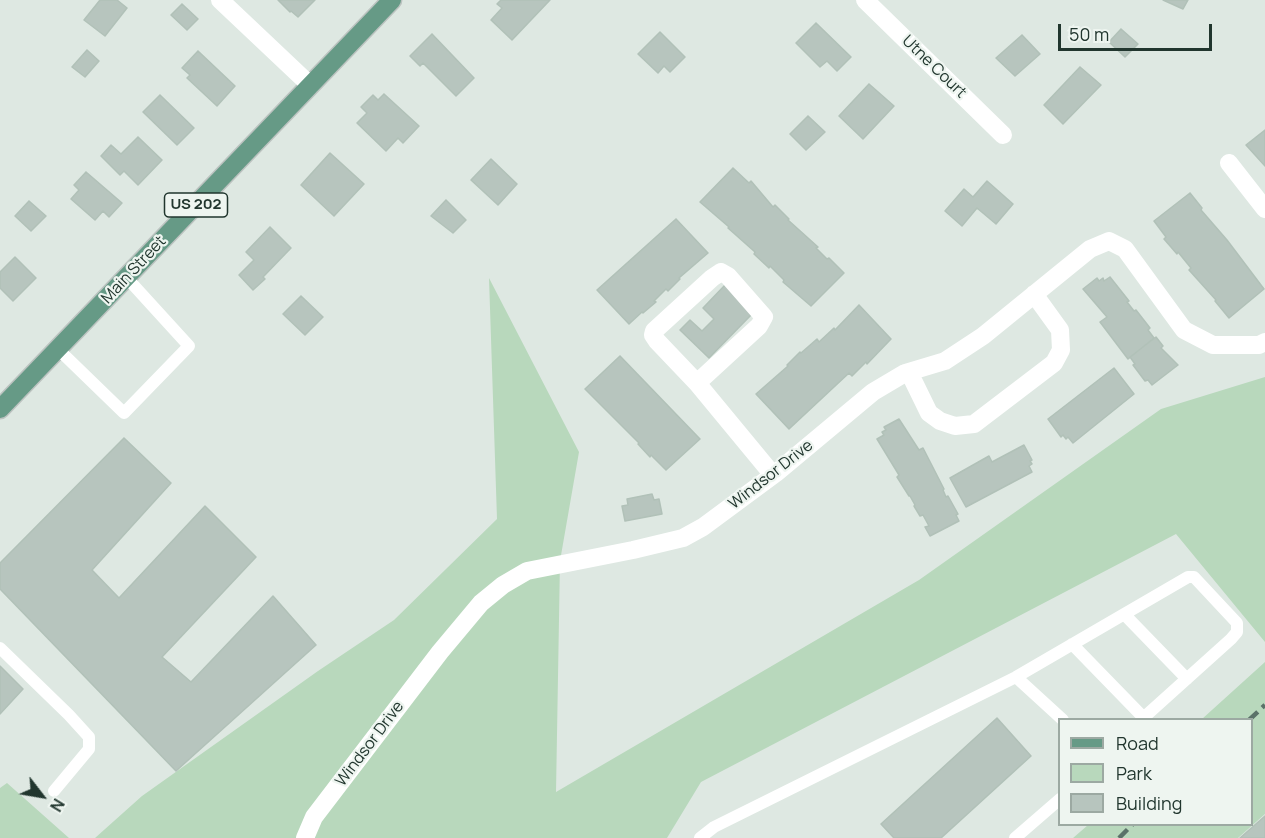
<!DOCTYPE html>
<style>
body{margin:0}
#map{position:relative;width:1265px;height:838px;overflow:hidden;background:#dee8e2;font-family:Manrope,sans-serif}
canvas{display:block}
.legend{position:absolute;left:1058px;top:718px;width:195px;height:108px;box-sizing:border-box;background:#eef5f0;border:2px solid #9ca9a2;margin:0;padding:8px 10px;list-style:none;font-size:18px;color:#21362e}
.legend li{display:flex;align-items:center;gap:12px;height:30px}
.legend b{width:30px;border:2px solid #9ca9a2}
.north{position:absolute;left:12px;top:766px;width:60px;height:60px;-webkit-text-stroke:4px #eef5f0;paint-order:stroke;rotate:121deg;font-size:16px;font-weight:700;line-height:24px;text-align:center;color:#21362e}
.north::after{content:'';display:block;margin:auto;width:21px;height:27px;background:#21362e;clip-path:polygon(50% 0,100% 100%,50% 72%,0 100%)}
.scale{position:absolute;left:1058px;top:24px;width:154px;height:27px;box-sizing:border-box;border:3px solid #21362e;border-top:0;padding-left:8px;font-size:18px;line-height:21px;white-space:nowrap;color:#21362e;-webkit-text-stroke:4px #eef5f0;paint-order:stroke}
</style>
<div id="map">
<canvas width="1265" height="838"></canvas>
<ul class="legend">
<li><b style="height:8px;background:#669a86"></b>Road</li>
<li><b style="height:16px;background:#b8d8bc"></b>Park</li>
<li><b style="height:16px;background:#b7c5be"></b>Building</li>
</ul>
<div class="north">N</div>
<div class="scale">50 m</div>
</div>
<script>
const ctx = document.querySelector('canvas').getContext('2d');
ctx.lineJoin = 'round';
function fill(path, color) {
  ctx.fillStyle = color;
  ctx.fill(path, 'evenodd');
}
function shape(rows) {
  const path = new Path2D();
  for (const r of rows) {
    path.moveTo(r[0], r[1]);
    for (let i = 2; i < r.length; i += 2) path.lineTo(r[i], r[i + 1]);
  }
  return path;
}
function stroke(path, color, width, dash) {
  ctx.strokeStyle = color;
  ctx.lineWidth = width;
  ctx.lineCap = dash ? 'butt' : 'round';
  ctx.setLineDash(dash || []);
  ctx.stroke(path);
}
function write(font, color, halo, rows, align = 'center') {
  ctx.font = font + ' Manrope,sans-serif';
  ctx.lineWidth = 4.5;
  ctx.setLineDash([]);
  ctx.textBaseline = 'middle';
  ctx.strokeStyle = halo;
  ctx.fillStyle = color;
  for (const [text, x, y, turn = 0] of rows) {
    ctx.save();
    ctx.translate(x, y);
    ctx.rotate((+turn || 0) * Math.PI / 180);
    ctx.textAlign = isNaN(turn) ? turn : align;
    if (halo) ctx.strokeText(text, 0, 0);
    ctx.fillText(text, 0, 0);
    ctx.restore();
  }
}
const green = shape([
 [489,278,579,452,560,561,556,792,919,580,1161,409,1265,377,1265,642,1176,534,701,782,667,838,95,838,142,796,318,671,394,620,497,519],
 [1265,662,1265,814,1238,838,1073,838,1088,825,1252,824,1252,720,1202,719],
 [7,783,69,838,0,838,0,788]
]);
const building = shape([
 [100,0,117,0,127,8,105,36,84,20,100,0],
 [278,0,315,0,298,17,291,11,290,12,278,0],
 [501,0,550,0,512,40,491,20,502,8,497,4,501,0],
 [1163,0,1188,0,1183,9,1163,0],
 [182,4,198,19,187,30,171,15,182,4],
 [816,23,851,57,837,71,827,61,820,67,796,43,816,23],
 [1121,29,1138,44,1125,57,1109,42,1121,29],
 [660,32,685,57,670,72,664,66,658,73,638,54,660,32],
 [432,34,474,78,456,96,423,63,420,66,410,56,432,34],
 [1022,35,1040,54,1015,76,996,58,1022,35],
 [87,50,99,61,85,77,72,67,87,50],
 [198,51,235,86,217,106,187,78,190,75,182,68,198,51],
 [1080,67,1101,85,1063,124,1044,105,1080,67],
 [869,84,894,106,863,139,839,116,869,84],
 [384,94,419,126,403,143,398,138,386,151,357,123,367,113,361,107,373,95,378,100,384,94],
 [160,95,194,128,177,145,143,112,160,95],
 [808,116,825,132,806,150,790,134,808,116],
 [1265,130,1265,166,1246,145,1265,130],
 [138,137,162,160,138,185,124,171,120,175,101,156,111,145,121,154,138,137],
 [330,153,364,184,334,216,301,185,330,153],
 [491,159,517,184,498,205,471,180,491,159],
 [733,168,749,183,751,181,773,207,775,205,789,219,788,220,818,247,816,248,827,259,829,258,844,273,811,306,783,282,784,280,770,266,769,268,754,254,755,252,728,228,729,227,700,202,733,168],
 [86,172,122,203,109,217,103,211,95,220,71,199,79,190,74,185,86,172],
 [987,181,1013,204,996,224,977,208,962,226,945,211,964,189,973,197,987,181],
 [1190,193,1202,208,1201,210,1227,240,1264,289,1229,318,1215,301,1216,300,1189,270,1191,268,1178,252,1177,254,1164,239,1166,237,1154,221,1190,193],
 [446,200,466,220,453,233,431,216,446,200],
 [29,201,46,216,31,231,15,216,29,201],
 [676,219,708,253,679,278,680,279,668,291,666,289,654,301,656,302,643,313,642,312,629,324,597,290,676,219],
 [270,227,291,248,263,277,265,279,253,290,239,275,254,260,246,252,270,227],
 [15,257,36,278,13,301,0,288,0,272,15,257],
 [1110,277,1129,301,1127,302,1134,311,1136,310,1150,328,1148,330,1154,338,1128,359,1100,322,1107,317,1083,289,1097,278,1099,281,1103,278,1104,281,1110,277],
 [726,284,754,312,709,358,680,330,690,320,702,331,714,319,703,308,726,284],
 [301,296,323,317,305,335,283,314,301,296],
 [859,305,891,339,867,364,866,362,852,376,849,373,789,429,756,394,788,366,787,365,800,352,801,353,817,339,819,342,834,328,835,330,859,305],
 [1156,337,1163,346,1161,348,1178,365,1152,385,1148,380,1145,381,1133,365,1135,364,1130,357,1156,337],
 [620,356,700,439,666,470,651,455,650,457,638,444,639,443,585,389,620,356],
 [1114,368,1134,394,1073,443,1068,437,1066,439,1063,435,1061,437,1048,419,1114,368],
 [899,419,919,450,923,448,944,489,943,490,946,497,948,496,958,514,956,515,959,521,930,536,925,527,929,526,923,515,920,516,914,506,915,505,910,496,909,496,897,477,899,475,877,439,884,435,882,432,886,430,884,427,899,419],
 [124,438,171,483,92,570,119,598,205,506,256,557,162,657,191,682,273,596,316,645,176,771,0,589,0,563,124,438],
 [1024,445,1032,460,1030,461,1032,464,1029,466,1032,472,966,507,950,478,989,456,992,462,1024,445],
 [652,494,654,500,659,499,662,514,625,521,622,506,628,505,627,499,652,494],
 [0,666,23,689,0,714,0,666],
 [997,718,1031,756,941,838,894,838,881,824,997,718],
 [1265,816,1265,838,1240,838,1265,816]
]);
const service = shape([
 [59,350,124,413,189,346,127,278],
 [1124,614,1187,679],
 [1072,644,1143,717],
 [0,648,69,715,89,737,89,749,54,791],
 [1016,677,1063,720],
 [700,838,714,827,1016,677,1188,577,1194,577,1237,623,1237,632,1231,639,1141,720],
 [1015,838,1060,799]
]);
const minor = shape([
 [220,0,310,85],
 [865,0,1003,135],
 [1229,163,1265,209],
 [721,272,728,276,764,317,759,326,697,383,657,341,653,335,654,331,712,278,721,272],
 [909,372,929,413,940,421,955,426,974,424,1054,363,1061,350,1060,330,1034,294],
 [697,383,773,475],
 [305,838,314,817,440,652,481,603,503,585,527,571,633,550,683,538,703,527,776,473,873,392,905,373,945,361,983,336,1090,249,1109,241,1125,249,1184,330,1213,345,1259,345,1265,342]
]);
const primary = shape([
 [0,409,392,0]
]);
const rail = shape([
 [1249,720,1265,705],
 [1119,838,1133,824]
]);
const shields = [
 [196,205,63]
];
const shieldNames = [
 ["US 202",196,205]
];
const streetNames = [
 ["Utne Court",934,67,44],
 ["Main Street",134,270,-47],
 ["Windsor Drive",771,475,-38],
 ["Windsor Drive",370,744,-53]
];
fill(green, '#b8d8bc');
fill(building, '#b7c5be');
stroke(building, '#b1c1b8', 1.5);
stroke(primary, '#bcc3c0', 21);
stroke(service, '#fff', 12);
stroke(minor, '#fff', 18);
stroke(primary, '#669a86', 18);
stroke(rail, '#5b7269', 4.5, [12, 6]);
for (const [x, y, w] of shields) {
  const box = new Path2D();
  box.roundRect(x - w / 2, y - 12, w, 24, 4.5);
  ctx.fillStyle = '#eef5f0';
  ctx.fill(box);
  stroke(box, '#21362e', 1.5);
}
write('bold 15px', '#21362e', null, shieldNames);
write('16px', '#21362e', '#eef5f0', streetNames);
</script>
